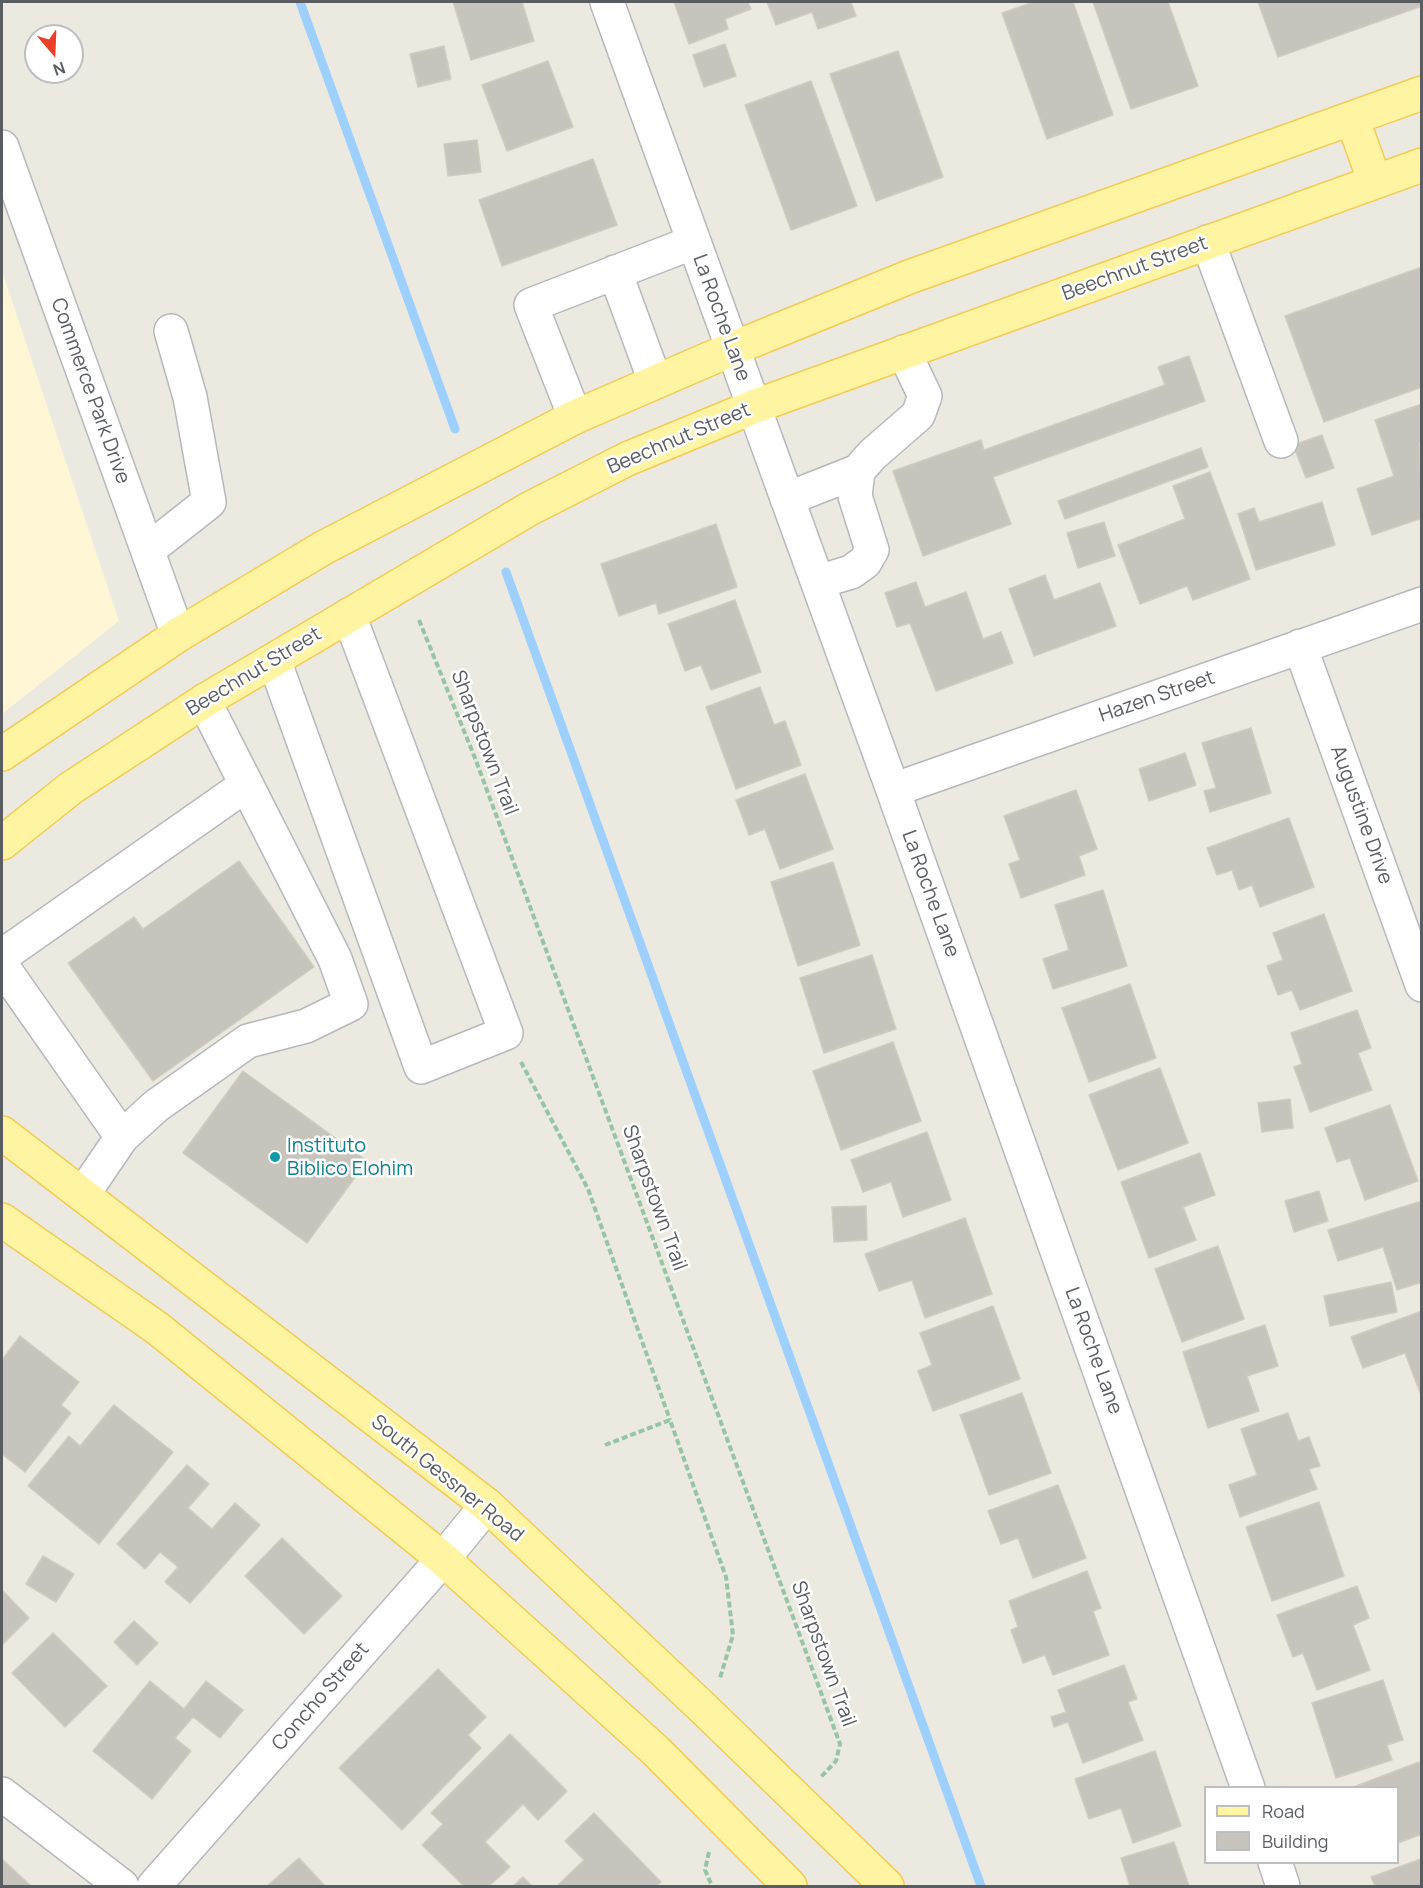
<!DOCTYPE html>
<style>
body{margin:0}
#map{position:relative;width:1423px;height:1888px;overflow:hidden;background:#eceae0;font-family:Manrope,sans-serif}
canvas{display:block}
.frame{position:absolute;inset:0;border:3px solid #595c61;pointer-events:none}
.legend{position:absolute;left:1204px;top:1786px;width:195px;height:78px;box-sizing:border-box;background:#fff;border:2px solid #bdbec0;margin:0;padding:8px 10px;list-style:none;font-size:18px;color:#595c61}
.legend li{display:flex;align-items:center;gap:12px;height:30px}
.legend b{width:30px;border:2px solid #bdbec0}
.north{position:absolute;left:24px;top:24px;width:60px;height:60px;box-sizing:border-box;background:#fff;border:2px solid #bdbec0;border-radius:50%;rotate:161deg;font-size:16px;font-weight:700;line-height:24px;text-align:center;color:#595c61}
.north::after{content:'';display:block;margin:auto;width:21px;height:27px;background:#e94029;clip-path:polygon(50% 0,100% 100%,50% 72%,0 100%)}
</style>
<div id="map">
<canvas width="1423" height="1888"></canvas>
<div class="frame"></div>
<ul class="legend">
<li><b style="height:8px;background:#fff4a2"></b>Road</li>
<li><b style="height:16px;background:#c7c4bd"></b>Building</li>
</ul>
<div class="north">N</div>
</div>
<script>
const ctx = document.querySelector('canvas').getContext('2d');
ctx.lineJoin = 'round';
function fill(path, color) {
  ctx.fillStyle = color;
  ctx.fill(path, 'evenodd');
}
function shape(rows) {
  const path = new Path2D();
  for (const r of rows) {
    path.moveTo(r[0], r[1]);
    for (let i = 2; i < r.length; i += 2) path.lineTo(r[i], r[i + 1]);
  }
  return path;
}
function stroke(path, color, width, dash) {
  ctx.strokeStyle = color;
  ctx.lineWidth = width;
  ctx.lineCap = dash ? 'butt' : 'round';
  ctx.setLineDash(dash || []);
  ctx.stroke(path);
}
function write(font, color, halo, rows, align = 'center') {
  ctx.font = font + ' Manrope,sans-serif';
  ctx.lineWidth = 5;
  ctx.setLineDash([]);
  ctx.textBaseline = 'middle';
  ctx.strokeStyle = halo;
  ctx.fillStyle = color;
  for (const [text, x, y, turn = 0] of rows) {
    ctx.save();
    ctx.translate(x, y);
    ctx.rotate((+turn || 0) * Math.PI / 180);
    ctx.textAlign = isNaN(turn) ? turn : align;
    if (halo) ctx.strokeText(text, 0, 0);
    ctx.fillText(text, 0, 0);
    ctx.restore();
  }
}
const commercial = shape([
 [2,271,119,621,2,714]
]);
const stream = shape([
 [300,2,455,429],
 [506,572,981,1886]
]);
const building = shape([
 [453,2,522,2,534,41,471,60,453,2],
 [674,2,748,2,751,9,725,19,728,29,689,44,674,2],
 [767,2,851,2,856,16,818,29,812,12,776,25,767,2],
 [1034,2,1073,2,1113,115,1047,139,1002,13,1034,2],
 [1093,2,1168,2,1198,86,1131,109,1093,2],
 [1258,2,1422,2,1422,6,1278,57,1258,2],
 [725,44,736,76,704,87,693,55,725,44],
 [444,46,451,79,418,87,410,54,444,46],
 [898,51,943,177,876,201,830,74,898,51],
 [548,61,573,127,507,151,482,85,548,61],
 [811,81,857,206,791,230,745,105,811,81],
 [477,140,481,172,448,176,444,144,477,140],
 [593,159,617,225,502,266,479,200,593,159],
 [1422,267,1422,387,1324,422,1285,316,1422,267],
 [1189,356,1205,401,993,477,1011,524,923,556,893,471,981,440,984,450,1165,385,1158,367,1189,356],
 [1422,404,1422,442,1419,443,1422,518,1372,535,1357,489,1394,476,1375,420,1422,404],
 [1322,435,1334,468,1306,478,1293,445,1322,435],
 [1201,448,1208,467,1065,519,1058,501,1201,448],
 [1210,472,1250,579,1193,600,1187,586,1140,604,1118,545,1185,519,1173,486,1210,472],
 [1322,502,1335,545,1256,570,1238,514,1254,508,1259,522,1322,502],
 [1104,522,1115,556,1078,568,1067,533,1104,522],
 [716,524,737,587,659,614,656,603,619,616,601,564,716,524],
 [1045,575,1054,600,1100,583,1116,626,1034,656,1009,589,1045,575],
 [916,582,925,607,966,592,983,639,1001,632,1013,663,936,691,910,623,897,627,885,593,916,582],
 [735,600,761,672,711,690,701,665,685,671,668,624,735,600],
 [760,687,774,725,785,721,801,765,736,789,706,707,760,687],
 [1251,728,1271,793,1210,812,1204,791,1216,788,1202,743,1251,728],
 [1185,753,1196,785,1149,801,1139,769,1185,753],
 [805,774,833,849,780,869,765,829,749,835,736,800,805,774],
 [1076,790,1097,849,1079,856,1085,875,1021,898,1009,864,1020,860,1004,816,1076,790],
 [1289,818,1314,887,1260,907,1252,885,1239,890,1232,870,1217,875,1207,848,1289,818],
 [239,861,314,967,153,1081,68,963,134,917,143,929,239,861],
 [833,862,860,945,798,966,771,882,833,862],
 [1103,890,1127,966,1053,989,1043,959,1069,950,1055,905,1103,890],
 [1324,914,1352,991,1300,1010,1292,990,1278,995,1267,966,1283,960,1273,933,1324,914],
 [872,955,896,1029,824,1053,800,978,872,955],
 [1130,984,1156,1058,1089,1082,1062,1008,1130,984],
 [1357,1010,1371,1048,1358,1053,1372,1090,1310,1112,1294,1067,1302,1064,1291,1033,1357,1010],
 [893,1042,921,1121,841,1150,813,1071,893,1042],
 [1160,1068,1188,1143,1118,1170,1089,1095,1160,1068],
 [243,1071,367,1161,307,1243,183,1153,243,1071],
 [1290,1099,1293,1128,1262,1132,1258,1103,1290,1099],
 [1390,1105,1418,1181,1365,1200,1350,1158,1337,1162,1325,1128,1390,1105],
 [927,1132,951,1200,903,1217,891,1182,863,1192,851,1160,927,1132],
 [1200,1153,1215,1195,1183,1207,1196,1240,1149,1258,1121,1182,1200,1153],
 [1319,1191,1328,1221,1294,1232,1285,1201,1319,1191],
 [1422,1201,1422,1282,1397,1290,1383,1247,1338,1261,1328,1230,1422,1201],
 [866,1206,867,1240,834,1242,832,1207,866,1206],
 [965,1218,992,1294,925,1318,912,1280,879,1291,865,1254,965,1218],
 [1218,1246,1244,1319,1182,1342,1155,1269,1218,1246],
 [1391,1282,1397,1312,1330,1326,1324,1296,1391,1282],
 [993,1306,1020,1379,933,1411,918,1371,932,1365,920,1333,993,1306],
 [1422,1311,1422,1398,1405,1353,1363,1368,1351,1337,1422,1311],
 [1265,1325,1278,1366,1247,1376,1259,1411,1208,1428,1183,1352,1265,1325],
 [20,1336,79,1382,61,1405,71,1413,25,1472,2,1454,2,1360,20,1336],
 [1022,1393,1051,1473,989,1495,960,1415,1022,1393],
 [114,1405,173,1452,99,1544,28,1486,69,1436,80,1446,114,1405],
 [1288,1413,1298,1441,1309,1437,1320,1466,1309,1469,1317,1489,1240,1517,1229,1485,1257,1475,1241,1429,1288,1413],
 [187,1465,209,1484,188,1508,212,1529,235,1503,260,1525,190,1603,165,1582,178,1567,160,1552,145,1569,117,1544,187,1465],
 [1058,1485,1086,1558,1033,1578,1018,1538,1001,1544,988,1511,1058,1485],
 [1319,1502,1344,1576,1272,1601,1246,1527,1319,1502],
 [282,1538,342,1596,304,1634,245,1576,282,1538],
 [43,1556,74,1574,56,1602,26,1584,43,1556],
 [1087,1571,1101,1608,1093,1611,1109,1655,1053,1675,1045,1655,1023,1663,1011,1630,1018,1627,1009,1601,1087,1571],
 [1357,1586,1369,1618,1353,1625,1370,1670,1317,1690,1303,1653,1293,1657,1277,1615,1357,1586],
 [2,1590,29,1618,2,1645,2,1590],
 [134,1621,158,1643,137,1665,114,1642,134,1621],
 [53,1633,107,1686,65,1727,12,1673,53,1633],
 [1124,1665,1137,1699,1128,1702,1143,1740,1083,1763,1068,1722,1054,1727,1051,1717,1066,1712,1058,1690,1124,1665],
 [438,1669,486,1717,468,1735,481,1748,402,1830,339,1768,438,1669],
 [1383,1680,1403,1740,1387,1745,1392,1760,1336,1778,1312,1703,1383,1680],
 [150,1681,184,1709,206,1681,243,1710,220,1738,193,1717,175,1738,191,1751,152,1799,93,1751,150,1681],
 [510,1734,567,1791,538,1820,523,1804,485,1842,510,1867,489,1886,464,1886,422,1845,443,1824,431,1813,510,1734],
 [1155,1751,1181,1826,1133,1843,1121,1808,1089,1819,1075,1779,1155,1751],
 [1419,1762,1422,1769,1422,1834,1398,1843,1398,1788,1351,1788,1419,1762],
 [594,1813,661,1882,656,1886,557,1886,584,1860,565,1841,594,1813],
 [1174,1842,1189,1886,1130,1886,1121,1858,1174,1842],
 [299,1858,325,1886,267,1886,299,1858],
 [2,1859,31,1886,2,1886,2,1859],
 [1421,1859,1422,1886,1375,1886,1371,1877,1421,1859],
 [523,1877,532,1886,513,1886,523,1877]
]);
const path = shape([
 [419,620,475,758,840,1744,836,1761,820,1778],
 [521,1062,588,1189,670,1420],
 [605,1445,670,1420,726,1577,733,1635,720,1678],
 [709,1852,705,1870,712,1886]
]);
const minor = shape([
 [607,2,893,790,1248,1788],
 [2,147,178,635],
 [1208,242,1281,441],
 [615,272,655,381],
 [575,417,531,305,694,242],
 [787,499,858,471],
 [148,550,209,502,190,397,171,331],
 [818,582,851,572,865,562,872,550,855,496,858,471,872,455,918,415,925,396,904,352],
 [1300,646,1422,985],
 [274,660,421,1067,506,1033,349,615],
 [893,790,1422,604],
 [2,956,246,785],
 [2,966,122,1137],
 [83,1194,122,1137,156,1106,248,1041,306,1026,351,1004,335,959,204,701],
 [2,1794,122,1886],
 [1275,1862,1283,1886],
 [154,1886,443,1559,487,1505]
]);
const major = shape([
 [1352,118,1375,182],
 [2,754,178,635,323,548,575,417,732,349,909,277,1422,93],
 [2,843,71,788,204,701,529,509,627,459,753,407,1422,165],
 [2,1133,487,1505,703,1708,887,1886],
 [2,1220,157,1328,443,1559,656,1751,790,1886]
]);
const markers = [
 [275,1157,6,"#0f9aa8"]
];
const streetNames = [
 ["Beechnut Street",1135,269,-20],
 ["La Roche Lane",721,318,70],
 ["Commerce Park Drive",90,391,70],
 ["Beechnut Street",679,439,-23],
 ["Beechnut Street",254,672,-31],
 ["Hazen Street",1157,697,-19],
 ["Sharpstown Trail",484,743,69],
 ["Augustine Drive",1361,815,70],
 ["La Roche Lane",930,894,70],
 ["Sharpstown Trail",654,1198,70],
 ["La Roche Lane",1093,1351,70],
 ["South Gessner Road",447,1479,39],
 ["Sharpstown Trail",823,1654,70],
 ["Concho Street",321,1697,-49]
];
const cultureNames = [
 ["Instituto",287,1146],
 ["Biblico Elohim",287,1169]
];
fill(commercial, '#fef6d4');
stroke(stream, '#9dd0ff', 9);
fill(building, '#c7c4bd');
stroke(building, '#d1ccbf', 1.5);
stroke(minor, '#b6b8bd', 36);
stroke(major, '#f2cc54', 36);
stroke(path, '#95c5a5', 4, [6, 3]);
stroke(minor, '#fff', 33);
stroke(major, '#fff4a2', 33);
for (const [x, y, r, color] of markers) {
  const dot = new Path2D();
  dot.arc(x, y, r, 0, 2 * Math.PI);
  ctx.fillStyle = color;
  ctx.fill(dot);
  stroke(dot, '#fff', 2);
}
write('20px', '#595c61', '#fff', streetNames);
write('20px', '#0d838f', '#fff', cultureNames, 'left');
</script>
